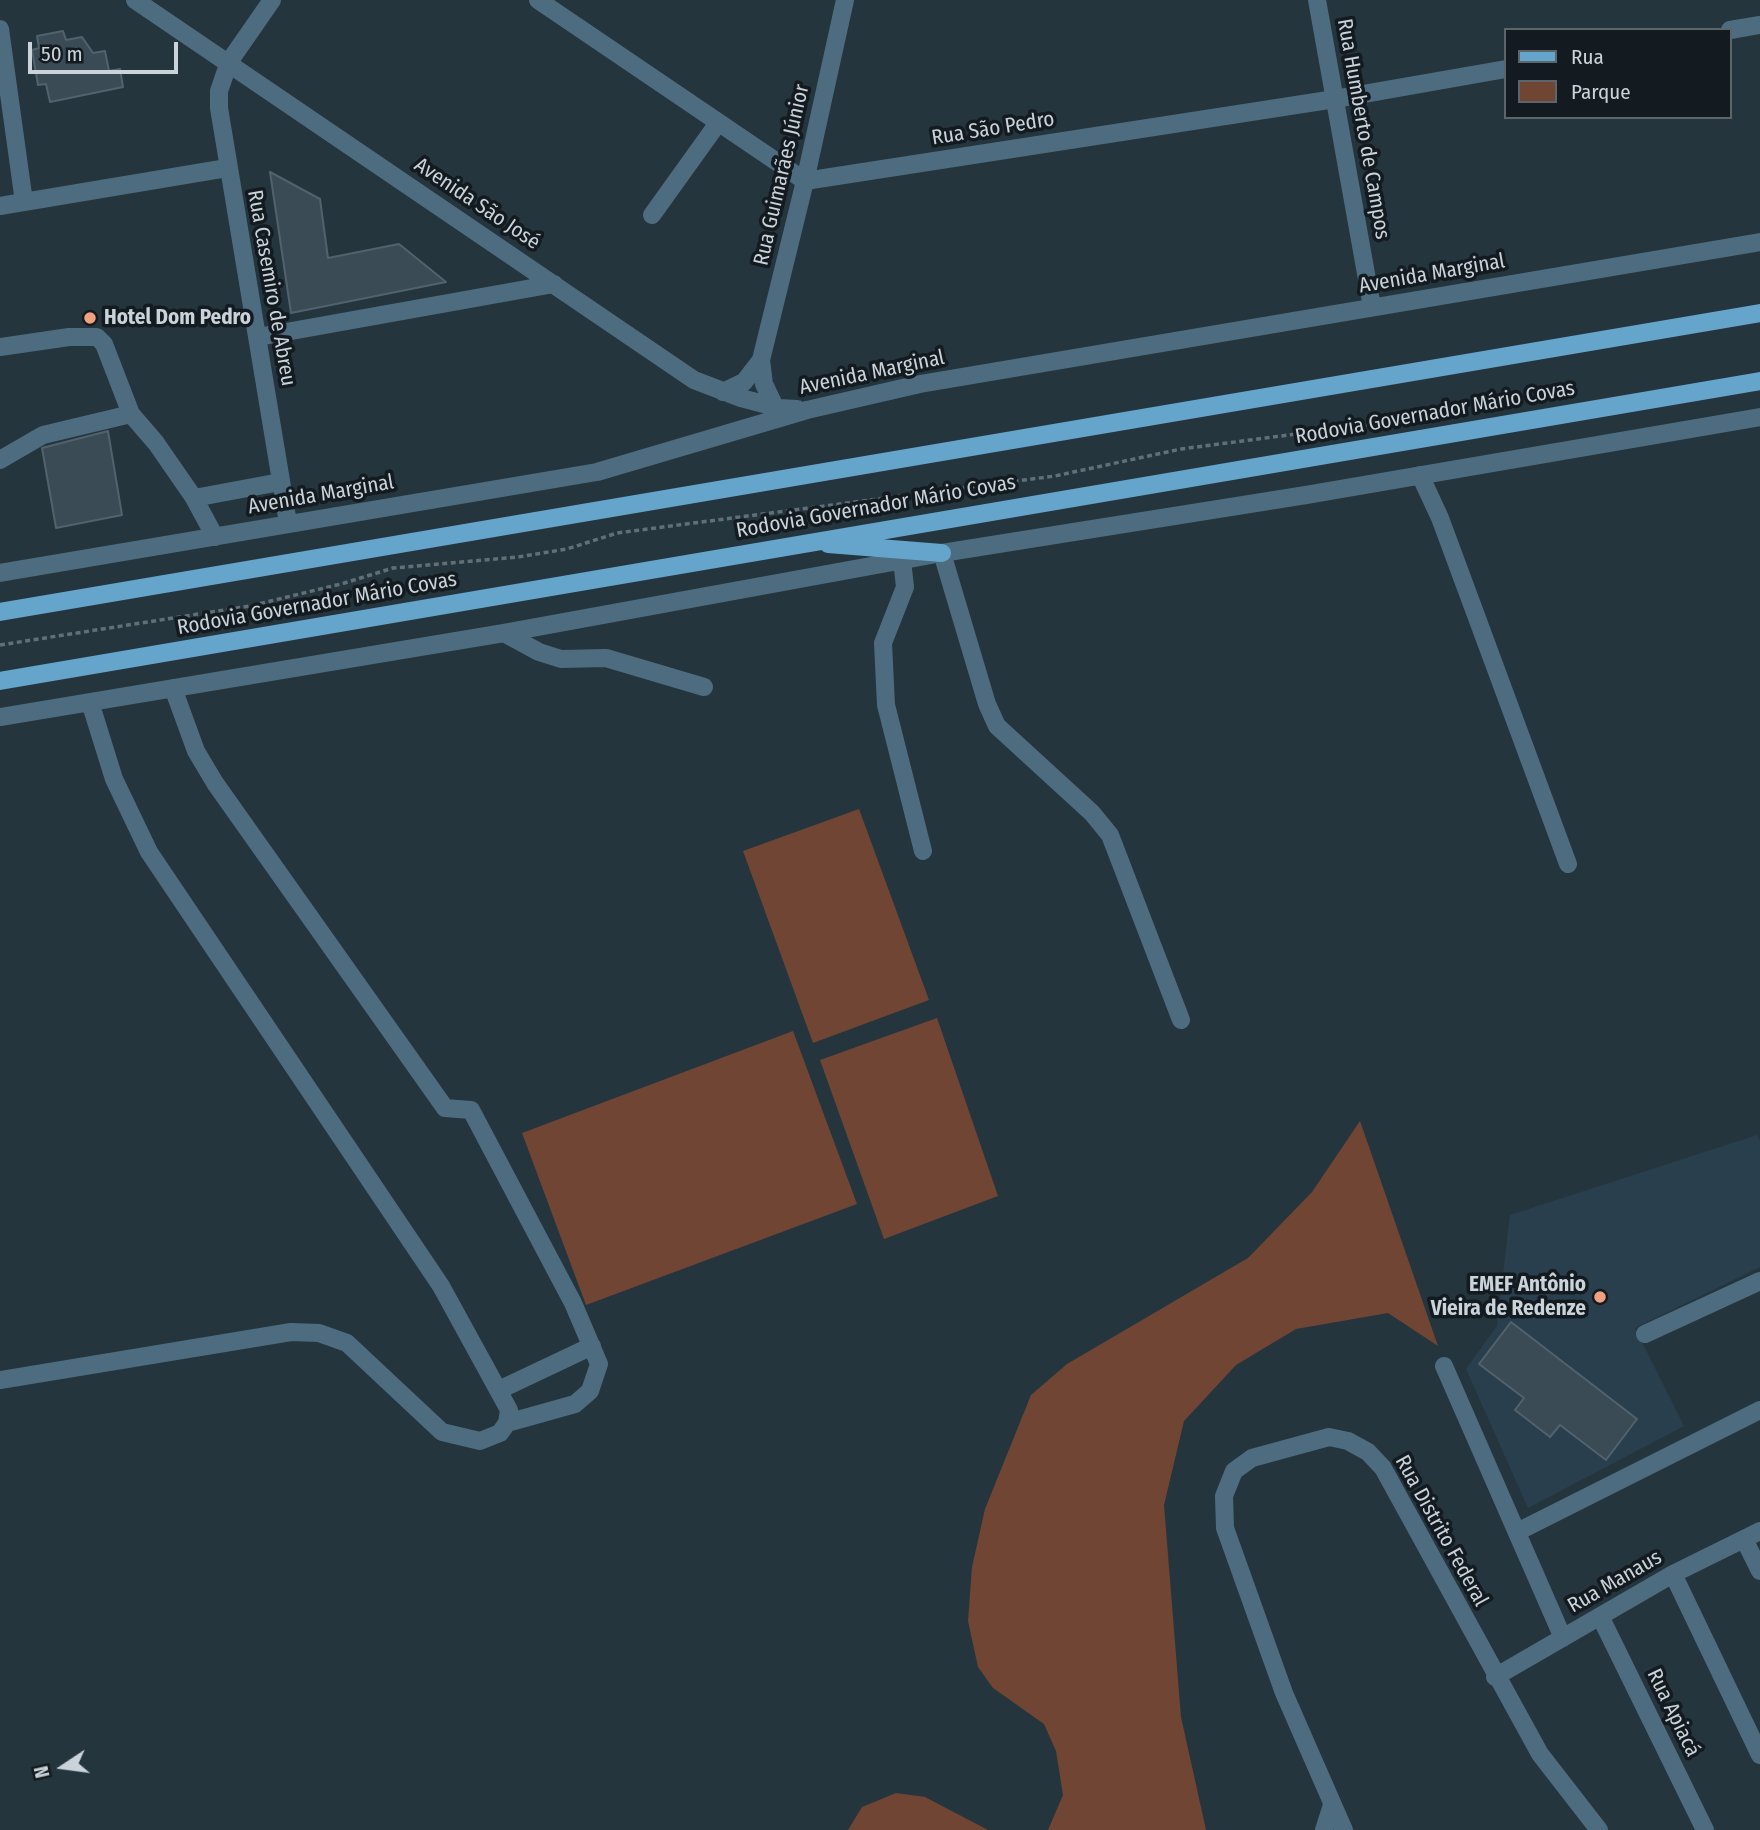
<!DOCTYPE html>
<meta charset="utf-8">
<style>
body{margin:0}
#map{position:relative;width:1760px;height:1830px;overflow:hidden;background:#25353e;font-family:"Fira Sans Condensed",sans-serif}
canvas{display:block}
.legend{position:absolute;left:1504px;top:28px;width:228px;height:91px;box-sizing:border-box;background:#141b20;border:2px solid #5c656a;margin:0;padding:9px 12px;list-style:none;font-size:21px;color:#c9d3d9}
.legend li{display:flex;align-items:center;gap:14px;height:35px}
.legend b{width:35px;border:2px solid #5c656a}
.north{position:absolute;left:28px;top:1732px;width:70px;height:70px;-webkit-text-stroke:5px #141b20;paint-order:stroke;rotate:257deg;font-size:19px;font-weight:700;line-height:28px;text-align:center;color:#c9d3d9}
.north::after{content:'';display:block;margin:auto;width:24px;height:32px;background:#c9d3d9;clip-path:polygon(50% 0,100% 100%,50% 72%,0 100%)}
.scale{position:absolute;left:28px;top:42px;width:150px;height:32px;box-sizing:border-box;border:4px solid #c9d3d9;border-top:0;padding-left:9px;font-size:21px;line-height:24px;white-space:nowrap;color:#c9d3d9;-webkit-text-stroke:5px #141b20;paint-order:stroke}
</style>
<div id="map">
<canvas width="1760" height="1830"></canvas>
<ul class="legend">
<li><b style="height:9px;background:#65a5cb"></b>Rua</li>
<li><b style="height:19px;background:#704534"></b>Parque</li>
</ul>
<div class="north">N</div>
<div class="scale">50 m</div>
</div>
<script>
const ctx = document.querySelector('canvas').getContext('2d');
ctx.lineJoin = 'round';
function fill(path, color) {
  ctx.fillStyle = color;
  ctx.fill(path, 'evenodd');
}
function shape(rows) {
  const path = new Path2D();
  for (const r of rows) {
    path.moveTo(r[0], r[1]);
    for (let i = 2; i < r.length; i += 2) path.lineTo(r[i], r[i + 1]);
  }
  return path;
}
function stroke(path, color, width, dash) {
  ctx.strokeStyle = color;
  ctx.lineWidth = width;
  ctx.lineCap = dash ? 'butt' : 'round';
  ctx.setLineDash(dash || []);
  ctx.stroke(path);
}
function write(font, color, halo, rows, align = 'center') {
  ctx.font = font + ' "Fira Sans Condensed",sans-serif';
  ctx.lineWidth = 7;
  ctx.setLineDash([]);
  ctx.textBaseline = 'middle';
  ctx.strokeStyle = halo;
  ctx.fillStyle = color;
  for (const [text, x, y, turn = 0] of rows) {
    ctx.save();
    ctx.translate(x, y);
    ctx.rotate((+turn || 0) * Math.PI / 180);
    ctx.textAlign = isNaN(turn) ? turn : align;
    if (halo) ctx.strokeText(text, 0, 0);
    ctx.fillText(text, 0, 0);
    ctx.restore();
  }
}
const built = shape([
 [1757,1135,1760,1141,1760,1267,1635,1328,1684,1426,1528,1508,1466,1369,1497,1326,1510,1215]
]);
const green = shape([
 [859,809,929,1000,813,1043,743,851],
 [937,1018,998,1196,884,1239,820,1060],
 [793,1031,857,1204,586,1305,522,1133],
 [1360,1121,1438,1346,1388,1313,1296,1329,1236,1365,1184,1421,1164,1505,1181,1717,1206,1830,1048,1830,1063,1795,1056,1751,1044,1724,993,1688,978,1667,968,1621,972,1567,985,1509,1031,1395,1067,1364,1248,1258,1312,1192],
 [896,1793,925,1797,988,1830,848,1830,862,1807]
]);
const building = shape([
 [63,31,66,40,82,37,93,53,105,51,109,71,120,69,123,87,50,102,46,84,38,85,32,50,39,48,37,36,63,31],
 [270,172,320,199,328,258,399,244,446,282,291,313,270,172],
 [108,431,122,515,56,528,42,448,108,431],
 [1511,1322,1637,1419,1606,1460,1560,1425,1550,1437,1515,1410,1524,1398,1479,1364,1511,1322]
]);
const path = shape([
 [0,645,250,606,341,584,393,568,518,557,567,549,617,533,1055,476,1181,449,1419,418]
]);
const minor = shape([
 [135,0,694,380,741,398,779,408,797,409],
 [272,0,229,62,219,91,219,108,288,523],
 [538,0,805,181,1335,99,1506,69],
 [1317,0,1372,307],
 [0,29,24,202],
 [1730,30,1760,25],
 [0,206,227,168],
 [652,215,718,123],
 [258,337,554,284],
 [0,347,69,337,97,337,104,344,131,414,43,435,0,460],
 [761,360,764,384,775,407],
 [723,392,744,382,761,360,805,181,845,0],
 [131,414,156,443,194,498,215,537],
 [1420,475,1440,518,1568,864],
 [194,498,280,482],
 [942,553,987,704,997,726,1092,813,1110,835,1181,1020],
 [902,560,905,587,883,643,886,705,923,851],
 [0,573,597,472,807,410,920,384,1760,242],
 [504,633,539,652,561,659,606,658,704,687],
 [173,688,196,751,215,783,445,1108,471,1110,573,1303,599,1364,590,1391,575,1404,507,1423],
 [0,717,504,633,942,553,1306,495,1760,417],
 [1645,1334,1760,1281],
 [1444,1366,1563,1638],
 [0,1380,291,1332,319,1333,347,1343,442,1432,480,1441,500,1433,507,1423,509,1410,441,1286,149,852,114,779,90,702],
 [499,1390,592,1346],
 [1519,1531,1760,1410],
 [1744,1539,1760,1571],
 [1673,1574,1760,1755],
 [1600,1616,1705,1830],
 [1495,1677,1673,1574,1760,1531],
 [1324,1830,1332,1805],
 [1344,1830,1284,1693,1225,1528,1224,1496,1234,1471,1252,1458,1329,1437,1348,1441,1368,1452,1383,1468,1540,1754,1599,1830]
]);
const major = shape([
 [828,544,942,553],
 [0,612,1760,313],
 [0,681,1760,381]
]);
const markers = [
 [90,318,7,"#f2a07f"],
 [1600,1297,7,"#f2a07f"]
];
const streetNames = [
 ["Rua São Pedro",993,129,-9],
 ["Rua Humberto de Campos",1363,129,80],
 ["Rua Guimarães Júnior",782,175,-77],
 ["Avenida São José",477,204,34],
 ["Avenida Marginal",1432,274,-10],
 ["Rua Casemiro de Abreu",271,288,80],
 ["Avenida Marginal",872,373,-12],
 ["Rodovia Governador Mário Covas",1435,413,-10],
 ["Avenida Marginal",321,495,-10],
 ["Rodovia Governador Mário Covas",876,507,-10],
 ["Rodovia Governador Mário Covas",317,604,-10],
 ["Rua Distrito Federal",1441,1531,61],
 ["Rua Manaus",1615,1582,-30],
 ["Rua Apiacá",1673,1713,64]
];
const poiNames = [
 ["Hotel Dom Pedro",104,318],
 ["EMEF Antônio",1586,1285,"right"],
 ["Vieira de Redenze",1586,1309,"right"]
];
fill(built, '#293f4d');
fill(green, '#704534');
fill(building, '#3b4b56');
stroke(building, '#51626d', 2);
stroke(path, '#616f77', 3.5, [5, 3.5]);
stroke(minor, '#4e6c7f', 18);
stroke(major, '#65a5cb', 18);
for (const [x, y, r, color] of markers) {
  const dot = new Path2D();
  dot.arc(x, y, r, 0, 2 * Math.PI);
  ctx.fillStyle = color;
  ctx.fill(dot);
  stroke(dot, '#141b20', 2.5);
}
write('21px', '#c9d3d9', '#141b20', streetNames);
write('bold 21px', '#c9d3d9', '#141b20', poiNames, 'left');
</script>
